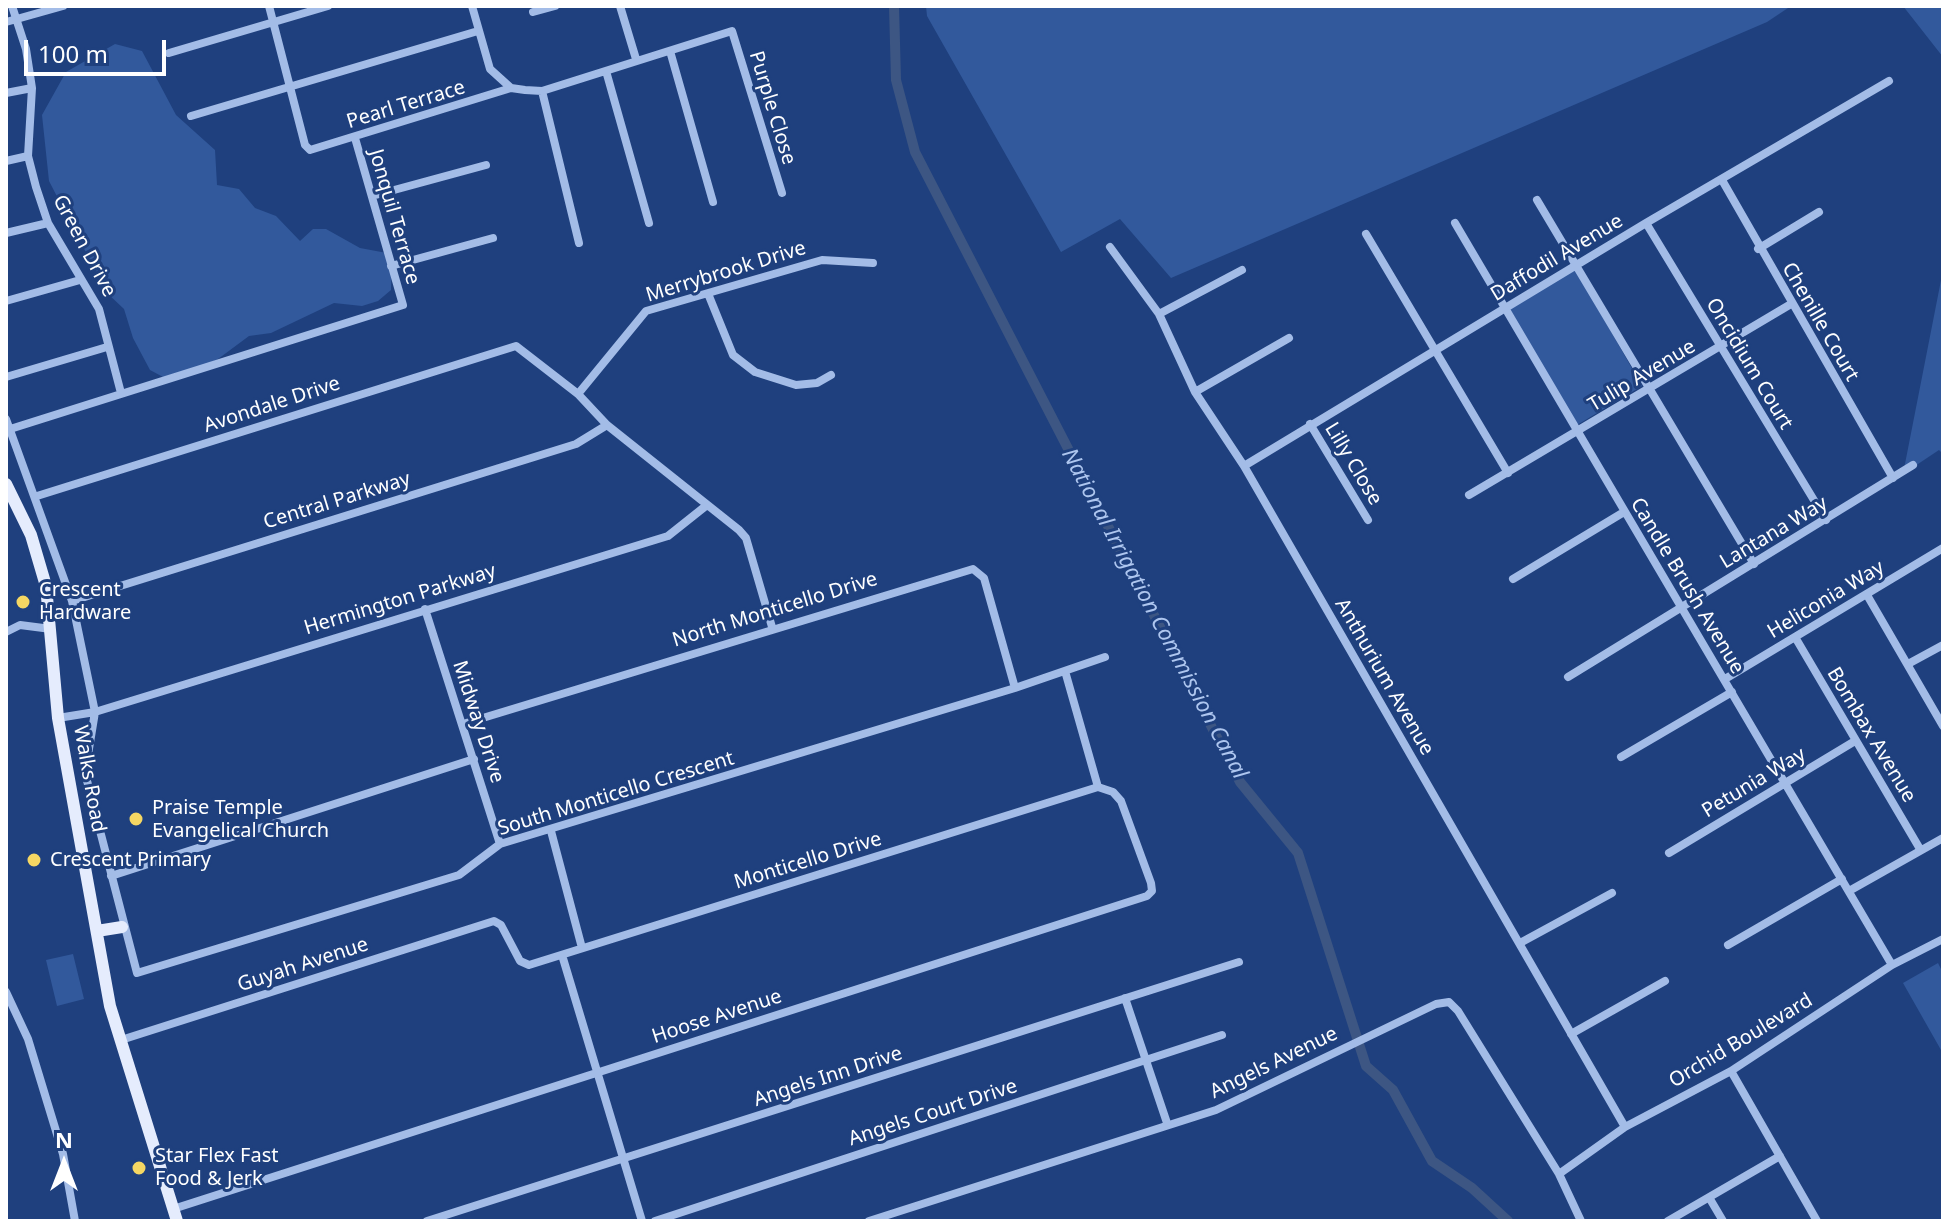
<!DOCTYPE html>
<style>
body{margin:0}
#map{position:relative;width:1949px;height:1227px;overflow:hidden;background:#1f407e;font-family:"Noto Sans",sans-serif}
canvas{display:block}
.frame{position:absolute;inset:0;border:8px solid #fff;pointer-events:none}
.north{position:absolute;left:24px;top:1123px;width:80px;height:80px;-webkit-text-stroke:6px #1f407e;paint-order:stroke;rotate:0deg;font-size:22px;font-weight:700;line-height:32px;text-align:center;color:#fff}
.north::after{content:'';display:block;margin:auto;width:28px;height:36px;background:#fff;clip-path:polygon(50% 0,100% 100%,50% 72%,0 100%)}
.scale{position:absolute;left:24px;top:40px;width:142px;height:36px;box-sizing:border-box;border:4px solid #fff;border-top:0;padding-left:10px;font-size:24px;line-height:28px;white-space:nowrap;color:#fff;-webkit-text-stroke:6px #1f407e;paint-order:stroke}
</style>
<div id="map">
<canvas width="1949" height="1227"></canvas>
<div class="frame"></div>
<div class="north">N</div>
<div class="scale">100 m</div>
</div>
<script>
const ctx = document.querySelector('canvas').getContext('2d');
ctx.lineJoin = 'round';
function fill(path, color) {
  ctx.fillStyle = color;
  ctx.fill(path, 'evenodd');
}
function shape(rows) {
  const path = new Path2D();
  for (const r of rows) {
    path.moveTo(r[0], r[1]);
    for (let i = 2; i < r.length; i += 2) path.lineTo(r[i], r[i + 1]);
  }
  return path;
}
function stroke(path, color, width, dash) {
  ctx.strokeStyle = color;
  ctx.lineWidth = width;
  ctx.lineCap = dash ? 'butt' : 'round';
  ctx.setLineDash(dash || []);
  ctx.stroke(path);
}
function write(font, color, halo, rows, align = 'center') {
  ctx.font = font + ' "Noto Sans",sans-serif';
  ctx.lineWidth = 6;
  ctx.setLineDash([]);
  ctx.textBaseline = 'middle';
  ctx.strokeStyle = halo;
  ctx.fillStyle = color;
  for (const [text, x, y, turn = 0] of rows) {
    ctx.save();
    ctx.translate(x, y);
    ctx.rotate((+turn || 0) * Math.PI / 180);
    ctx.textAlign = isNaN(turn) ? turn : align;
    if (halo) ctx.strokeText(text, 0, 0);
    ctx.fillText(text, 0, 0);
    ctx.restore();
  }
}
const green = shape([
 [926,6,1791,6,1767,22,1171,278,1120,219,1061,252,927,16],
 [1903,6,1943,6,1943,57],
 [115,44,142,51,176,115,215,150,217,185,239,189,255,208,276,216,300,241,313,229,326,229,360,248,392,254,391,290,378,301,362,306,334,303,271,333,249,336,218,359,194,370,165,378,150,370,133,338,124,309,107,293,49,181,42,115,66,72],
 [1573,265,1642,386,1577,425,1506,305],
 [1943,270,1943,454,1939,450,1903,474],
 [73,954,84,999,57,1006,46,960],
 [1938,963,1943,973,1941,1050,1903,983]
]);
const canal = shape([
 [894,6,896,80,915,152,1240,782,1298,853,1366,1066,1393,1090,1432,1161,1472,1188,1508,1221]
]);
const minor = shape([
 [12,6,26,49,32,88,28,156,36,187,48,223,99,309,121,393],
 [269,6,305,145,310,150,511,88],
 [472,6,490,69,511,88,525,90,542,91,732,31,782,193],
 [620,6,636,59],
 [533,12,555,6],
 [6,22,63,6],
 [670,51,713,202],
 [169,53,328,6],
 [606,71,649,223],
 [542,91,579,243],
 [6,93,32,88],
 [191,116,478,31],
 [6,161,28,156],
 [1722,180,1893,478],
 [372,196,486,165],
 [1537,200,1754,564],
 [1455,223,1892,965],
 [1646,223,1826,520],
 [6,233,48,223],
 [1366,234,1508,473],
 [1110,247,1159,314,1195,392,1244,466,1625,1127],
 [1758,249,1819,212],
 [391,266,493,238],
 [709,296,733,355,755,372,796,385,817,383,831,375],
 [6,301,80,280],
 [1159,314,1242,270],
 [6,377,107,347],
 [1195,392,1289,338],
 [578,394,646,311,822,260,873,263],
 [6,419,72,601,95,712,85,773,137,973,459,875,500,844,1015,688,1105,657],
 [1310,424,1368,520],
 [7,430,403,305,355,138],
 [1244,466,1646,223,1889,81],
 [1469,495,1791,304],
 [37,496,516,346,578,394,607,425,739,530,746,538,772,627],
 [1513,579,1624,512],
 [1867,595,1943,726],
 [72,601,576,444,607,425],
 [425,609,500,844],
 [6,632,20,625,51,629],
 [1795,637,1920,849],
 [1908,664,1943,645],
 [1065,671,1098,787],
 [1568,677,1913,465],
 [1725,679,1943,548],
 [58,718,95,712,668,536,707,505],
 [463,724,973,569,984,578,1015,688],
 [1621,757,1732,692],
 [551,831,582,948],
 [1669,853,1855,741],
 [111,876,474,759],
 [1849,891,1943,838],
 [1520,943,1612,893],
 [1728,945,1842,879],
 [562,955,642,1221],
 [6,992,28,1039,63,1154,75,1221],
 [1125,998,1167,1123],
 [1571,1034,1665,981],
 [121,1040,494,921,501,925,520,961,529,965,1098,787],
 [1731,1071,1817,1221],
 [1559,1174,1625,1127,1731,1071,1892,965,1943,939],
 [1710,1199,1723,1221],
 [173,1209,1147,896,1152,891,1151,883,1121,801,1113,792,1098,787],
 [427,1221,1239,962],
 [655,1221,1222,1035],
 [869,1221,1216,1110,1436,1004,1449,1002,1458,1011,1559,1174,1581,1221],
 [1668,1221,1780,1156]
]);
const primary = shape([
 [6,484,31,535,46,586,58,718,110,1006,177,1221],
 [97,931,122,927]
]);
const markers = [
 [23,602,8,"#f5d763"],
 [136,819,8,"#f5d763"],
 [34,860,8,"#f5d763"],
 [139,1168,8,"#f5d763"]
];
const streetNames = [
 ["Pearl Terrace",406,105,-17],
 ["Purple Close",772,108,73],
 ["Jonquil Terrace",394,217,74],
 ["Green Drive",84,246,62],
 ["Daffodil Avenue",1557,258,-31],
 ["Merrybrook Drive",726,272,-17],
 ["Chenille Court",1820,322,60],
 ["Oncidium Court",1749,364,59],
 ["Tulip Avenue",1642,376,-31],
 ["Avondale Drive",272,405,-18],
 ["Lilly Close",1353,464,59],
 ["Central Parkway",337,501,-17],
 ["Lantana Way",1774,533,-31],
 ["Candle Brush Avenue",1687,586,59],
 ["Hermington Parkway",400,600,-17],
 ["Heliconia Way",1826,600,-31],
 ["North Monticello Drive",775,610,-17],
 ["Anthurium Avenue",1384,677,60],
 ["Midway Drive",478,722,72],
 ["Bombax Avenue",1871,735,59],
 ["Walks Road",89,779,80],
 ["Petunia Way",1754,783,-31],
 ["South Monticello Crescent",616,794,-17],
 ["Monticello Drive",808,861,-17],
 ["Guyah Avenue",303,965,-18],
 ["Hoose Avenue",717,1017,-18],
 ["Orchid Boulevard",1741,1041,-31],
 ["Angels Avenue",1274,1063,-26],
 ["Angels Inn Drive",828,1077,-18],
 ["Angels Court Drive",933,1113,-18]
];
const poiNames = [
 ["Crescent",39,590],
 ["Hardware",39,613],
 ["Praise Temple",152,808],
 ["Evangelical Church",152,831],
 ["Crescent Primary",50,860],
 ["Star Flex Fast",155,1156],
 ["Food & Jerk",155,1179]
];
const waterNames = [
 ["National Irrigation Commission Canal",1154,614,62]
];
fill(green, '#32599c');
stroke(canal, '#3d5683', 10);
stroke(minor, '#a3bce7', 8);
stroke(primary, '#e5ecfd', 12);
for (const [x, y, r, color] of markers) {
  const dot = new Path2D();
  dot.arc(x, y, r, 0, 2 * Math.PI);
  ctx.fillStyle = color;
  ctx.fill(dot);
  stroke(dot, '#1f407e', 3);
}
write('20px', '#fff', '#1f407e', streetNames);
write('20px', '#fff', '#1f407e', poiNames, 'left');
write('italic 22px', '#aec6ef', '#1f407e', waterNames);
</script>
